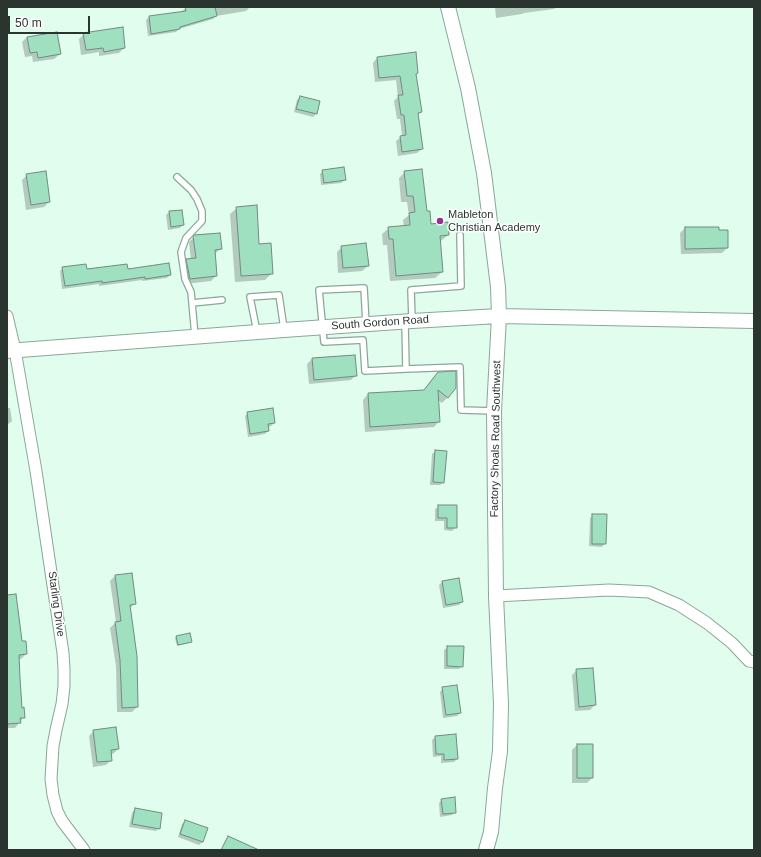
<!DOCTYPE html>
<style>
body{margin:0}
#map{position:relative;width:761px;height:857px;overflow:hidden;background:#e0fdee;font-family:Arial,sans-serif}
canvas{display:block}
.frame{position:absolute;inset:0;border:8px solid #2a3530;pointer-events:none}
.scale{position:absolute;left:8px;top:16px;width:82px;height:18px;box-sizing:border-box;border:2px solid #2a3530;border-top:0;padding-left:5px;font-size:12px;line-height:14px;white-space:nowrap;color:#2a3530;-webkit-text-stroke:3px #fff;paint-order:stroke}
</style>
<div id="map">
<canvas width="761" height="857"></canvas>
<div class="frame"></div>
<div class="scale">50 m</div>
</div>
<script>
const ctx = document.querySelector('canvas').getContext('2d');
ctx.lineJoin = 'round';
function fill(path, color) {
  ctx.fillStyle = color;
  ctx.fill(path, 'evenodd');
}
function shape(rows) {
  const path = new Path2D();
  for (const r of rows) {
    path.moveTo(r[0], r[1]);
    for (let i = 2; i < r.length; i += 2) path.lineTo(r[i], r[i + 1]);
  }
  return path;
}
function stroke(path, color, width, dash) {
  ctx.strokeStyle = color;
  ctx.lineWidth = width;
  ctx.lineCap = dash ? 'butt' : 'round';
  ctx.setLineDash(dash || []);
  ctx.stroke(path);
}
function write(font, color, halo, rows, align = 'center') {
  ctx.font = font + ' Arial,sans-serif';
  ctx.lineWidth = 3;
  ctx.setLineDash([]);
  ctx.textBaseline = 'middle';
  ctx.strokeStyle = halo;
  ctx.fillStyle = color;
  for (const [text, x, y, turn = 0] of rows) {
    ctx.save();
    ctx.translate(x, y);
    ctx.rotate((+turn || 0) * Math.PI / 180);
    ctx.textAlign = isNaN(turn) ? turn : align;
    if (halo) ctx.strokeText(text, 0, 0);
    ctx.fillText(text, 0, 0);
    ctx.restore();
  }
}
const shadow = shape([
 [189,7,249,7,249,8,246,11,216,16,213,19,179,29,176,32,148,36,146,20,149,17,183,13,182,11,186,8],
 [495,7,556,7,554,9,524,13,522,14,496,18],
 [84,34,124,48,119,53,99,56,99,52,81,55,79,39],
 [27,37,60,54,54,59,33,62,32,56,25,57,22,42],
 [415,53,417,73,415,75,421,112,417,115,422,149,417,153,398,156,396,141,402,136,400,119,397,119,394,101,398,97,396,80,375,82,373,63,377,58],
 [300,97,316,114,313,117,294,112,297,100],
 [323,171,345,180,341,183,321,185,320,174],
 [405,172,430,225,448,235,441,241,439,241,442,272,435,278,390,281,387,245,383,245,382,234,389,228,404,227,403,220,409,215,407,202,401,202,399,178],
 [27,175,49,202,44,207,26,210,22,180],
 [237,208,258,245,272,273,265,280,235,282,230,214],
 [169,212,183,225,180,228,168,230,166,215],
 [685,228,718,231,727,231,727,248,722,253,681,254,680,233],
 [195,236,221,248,216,253,214,254,216,276,211,281,185,284,182,265,187,260,191,260,189,242],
 [342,247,368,266,362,271,338,273,337,252],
 [63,268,86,270,127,270,170,275,167,278,142,281,142,280,99,286,99,284,62,289,60,271],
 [312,359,356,375,351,380,309,384,307,364],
 [438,373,448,397,442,403,438,400,439,421,434,427,365,432,363,400,368,394,423,391,432,379],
 [7,408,10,408,12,421,7,425],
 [248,413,274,423,271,426,268,427,268,431,265,434,248,437,245,416],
 [436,451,444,482,440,485,430,485,432,454],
 [439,506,456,527,452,531,444,530,444,521,435,521,435,509],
 [593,515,605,543,602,547,589,546,590,518],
 [115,576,135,603,130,608,137,707,132,712,117,712,116,666,110,628,116,622,110,581],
 [458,579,462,602,459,605,443,608,439,585,442,582],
 [7,596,21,642,26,654,21,659,18,659,21,709,24,717,15,728,7,728],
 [176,637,191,642,189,643,177,646,175,638],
 [448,647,462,666,459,669,444,669,444,650],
 [577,670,595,705,590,710,575,711,572,675],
 [443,688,460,713,457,716,443,718,440,692],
 [94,731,118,749,113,754,110,754,111,760,106,765,93,767,89,736],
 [435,737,457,759,454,762,441,763,441,756,433,757,432,740],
 [577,745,592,745,592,778,587,783,572,783,572,750],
 [442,800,455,812,452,815,440,817,439,803],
 [135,809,159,828,156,831,129,827,132,813],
 [185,821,203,842,199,845,178,837,182,824]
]);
const building = shape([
 [185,7,215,7,217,16,180,27,180,29,151,34,149,16,186,11,185,7],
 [123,27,125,48,104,52,103,48,86,50,83,33,123,27],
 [57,32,61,54,38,58,37,52,30,53,27,37,57,32],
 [416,52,418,73,416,74,422,112,418,113,423,149,402,152,400,136,406,135,404,115,401,115,398,95,403,95,400,76,379,78,377,57,416,52],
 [300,96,320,101,317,114,296,109,300,96],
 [344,167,346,180,324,183,322,170,344,167],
 [422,169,427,211,430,211,431,224,448,222,449,235,440,236,443,272,396,276,393,239,389,239,388,227,410,225,409,213,415,212,413,196,407,196,404,171,422,169],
 [46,171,50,202,31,205,26,174,46,171],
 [257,205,259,244,271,243,273,274,241,276,236,207,257,205],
 [182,210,184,225,171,227,169,211,182,210],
 [685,227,719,227,719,230,728,230,728,248,685,249,685,227],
 [220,233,222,249,215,250,217,276,190,279,186,259,196,258,193,236,194,235,220,233],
 [366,243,369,266,343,268,341,246,366,243],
 [169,263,171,275,145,279,145,277,102,283,102,281,65,286,62,267,86,264,87,269,127,264,128,269,169,263],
 [355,355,357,376,314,380,312,358,355,355],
 [456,371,456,388,448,398,438,390,440,422,370,427,368,393,424,390,438,372,456,371],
 [273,408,275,423,268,424,269,431,250,434,247,412,273,408],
 [435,450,447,451,444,483,433,482,435,450],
 [438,505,457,505,457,528,447,528,447,518,438,518,438,505],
 [592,514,607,514,606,544,592,544,592,514],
 [132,573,136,604,130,605,137,656,138,707,122,708,120,660,115,622,121,621,115,575,132,573],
 [459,578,463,602,446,605,442,581,459,578],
 [16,594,22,641,26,641,27,654,19,655,20,678,22,708,24,707,25,718,20,718,21,723,7,724,7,595,16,594],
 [190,633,192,642,178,645,176,636,190,633],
 [447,646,464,646,463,667,447,666,447,646],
 [593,668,596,705,579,707,576,669,593,668],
 [457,685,461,713,446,715,442,687,457,685],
 [116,727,119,749,111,750,112,761,97,762,93,730,116,727],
 [456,734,458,759,444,760,444,754,436,754,435,736,456,734],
 [577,744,593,744,593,778,577,778,577,744],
 [455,797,456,813,443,814,441,799,455,797],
 [135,808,162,813,160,829,132,824,135,808],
 [185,820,208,828,203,842,180,834,185,820],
 [228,836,259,850,221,850,228,836]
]);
const service = shape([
 [177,177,191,190,197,199,202,211,202,221,186,238,181,252,185,279,191,292,195,336],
 [192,303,222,300],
 [412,320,411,290,461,286,460,235],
 [366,324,364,288,319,290,324,342,363,340,365,371,406,369,405,323],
 [257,332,250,297,279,295,284,329],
 [406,369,460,367,461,410,494,411]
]);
const minor = shape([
 [7,316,15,350,36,471,63,653,64,669,64,686,62,704,56,730,53,746,51,779,53,795,57,811,62,821,84,850],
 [496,596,609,590,649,592,679,605,707,623,732,643,749,661,754,662]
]);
const tertiary = shape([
 [448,7,468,88,484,173,498,287,499,316,494,411,496,596,501,704,500,751,495,788,491,832,486,850],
 [7,351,284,330,412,321,499,316,754,321]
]);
const markers = [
 [440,221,4,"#992d8e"]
];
const poiNames = [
 ["Mableton",448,215],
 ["Christian Academy",448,228]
];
const streetNames = [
 ["South Gordon Road",380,323,-4],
 ["Factory Shoals Road Southwest",496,439,-89],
 ["Starling Drive",56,604,82]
];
fill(shadow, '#0003');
fill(building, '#9fe0c1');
stroke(building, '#718c7f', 1);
stroke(service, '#8ba799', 8);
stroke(minor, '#8ba799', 13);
stroke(tertiary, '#8ba799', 16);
stroke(service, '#fff', 5.5);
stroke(minor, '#fff', 11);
stroke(tertiary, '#fff', 14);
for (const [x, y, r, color] of markers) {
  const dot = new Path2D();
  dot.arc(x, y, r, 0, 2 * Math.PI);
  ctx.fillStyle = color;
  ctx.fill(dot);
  stroke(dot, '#fff', 1.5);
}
write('11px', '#2a3530', '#fff', poiNames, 'left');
write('11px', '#2a3530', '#fff', streetNames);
</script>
